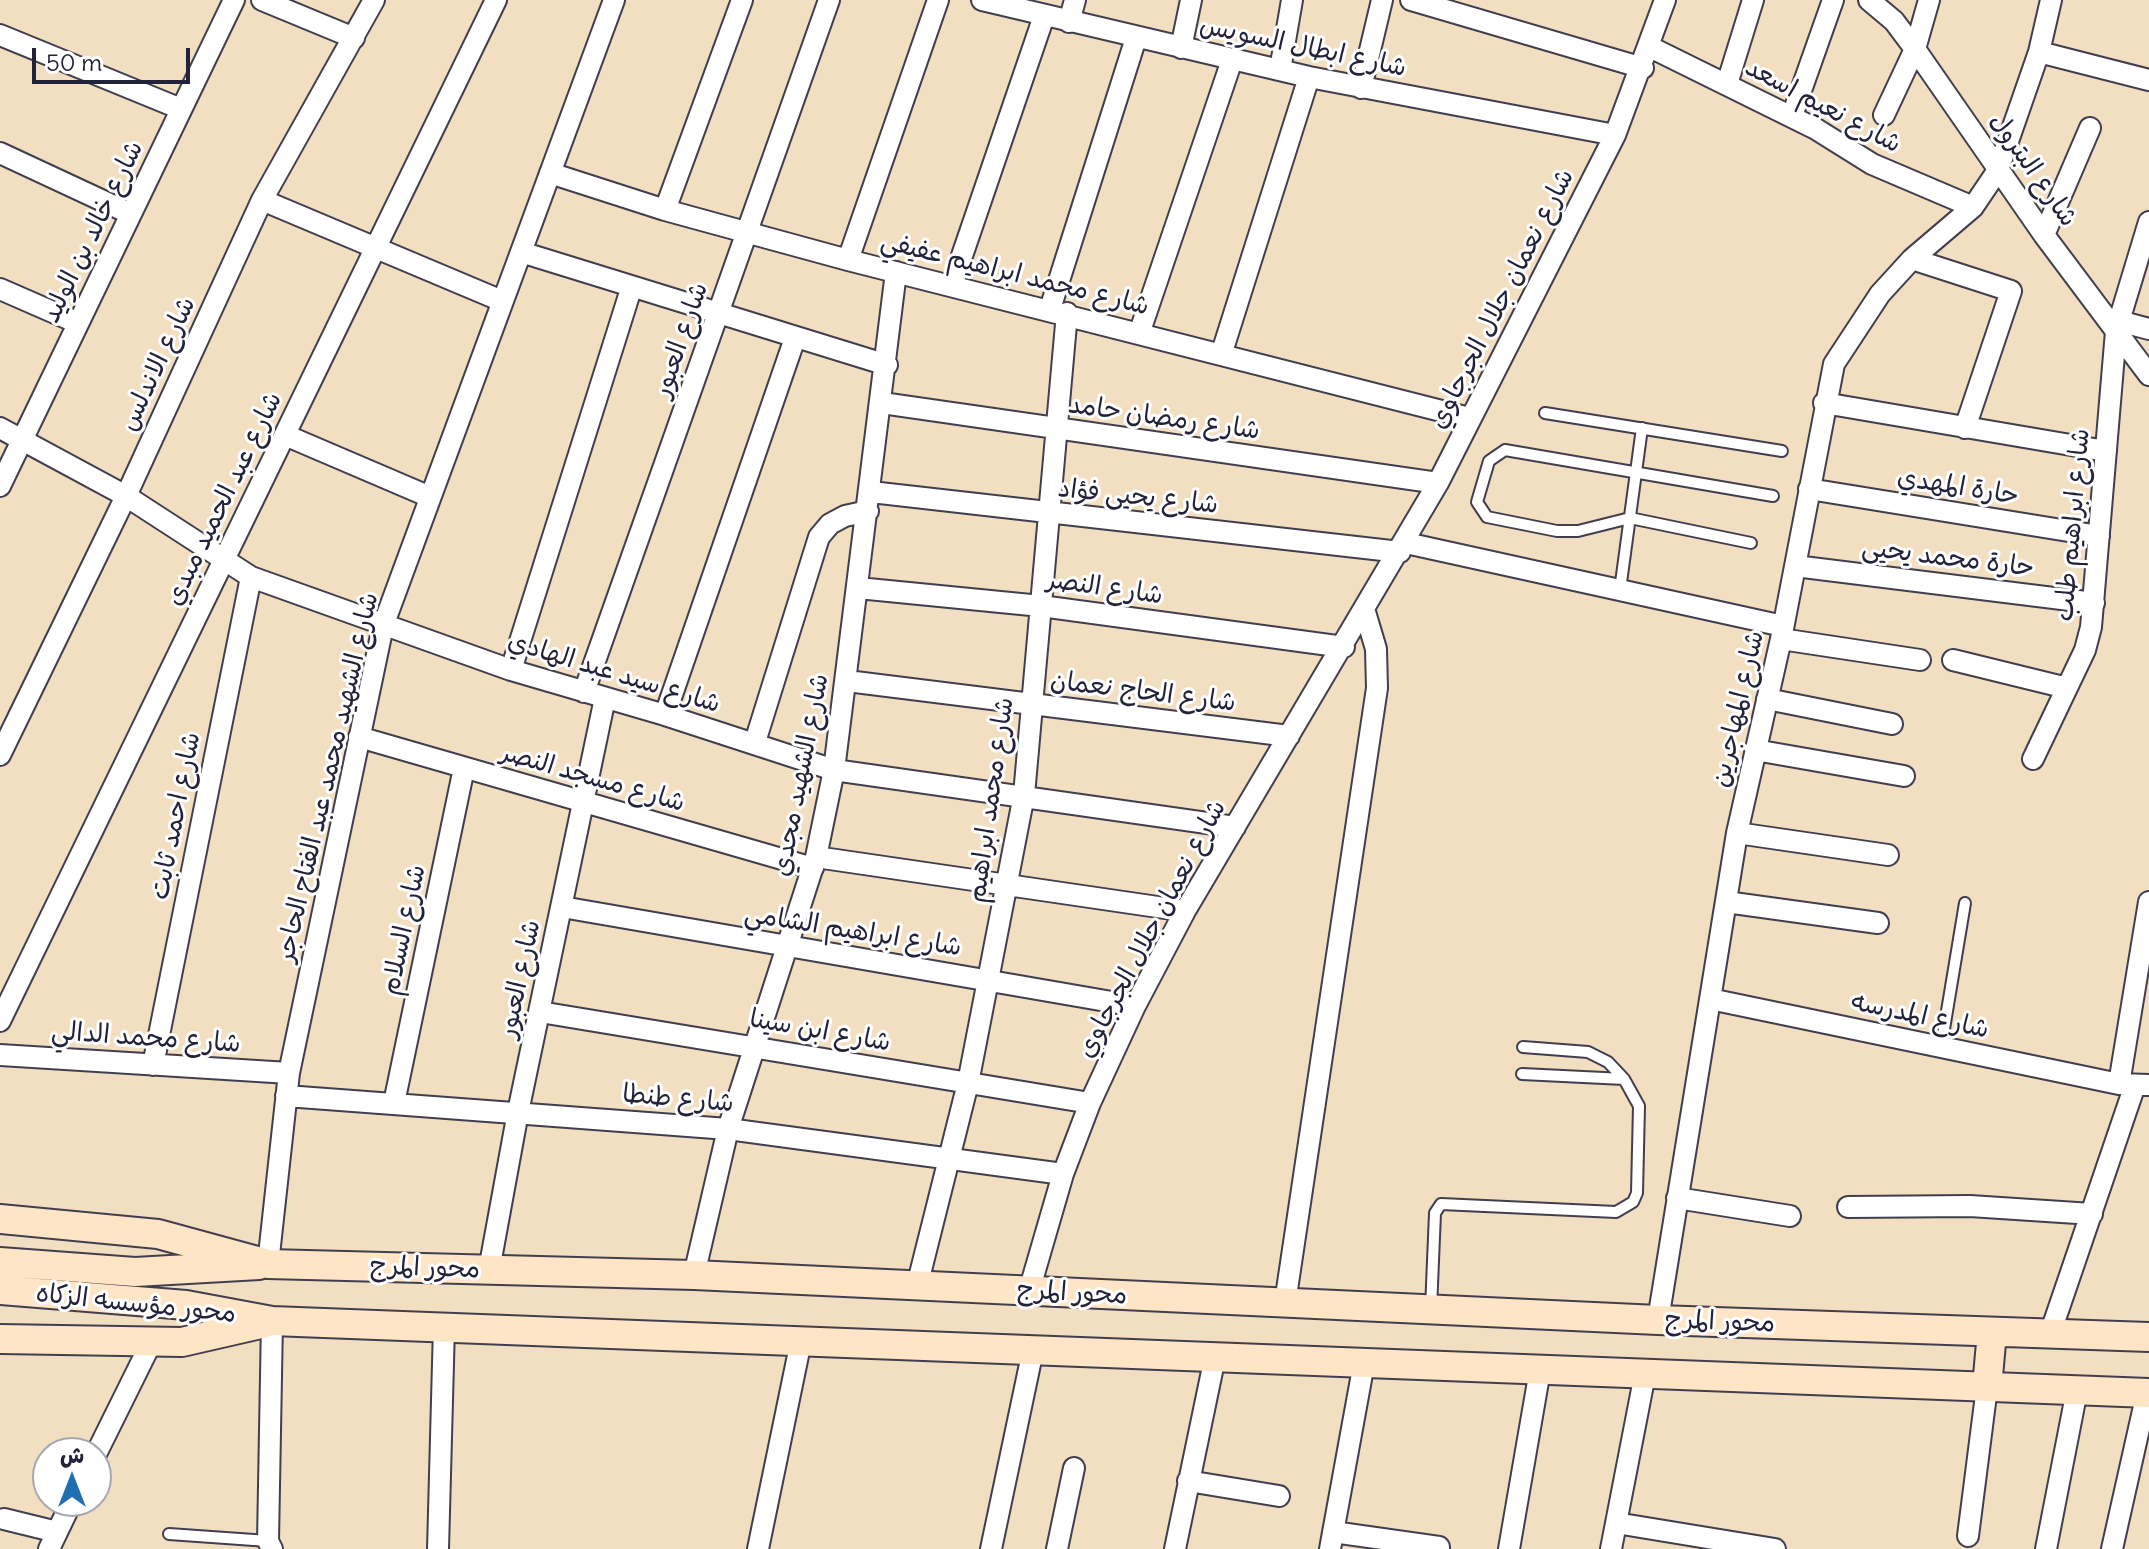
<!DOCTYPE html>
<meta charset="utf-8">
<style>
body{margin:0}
#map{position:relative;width:2149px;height:1549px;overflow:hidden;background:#f2dec0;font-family:Delius,"Playpen Sans Arabic",sans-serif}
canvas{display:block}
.north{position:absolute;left:32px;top:1437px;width:80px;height:80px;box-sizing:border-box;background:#fff;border:2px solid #a7a7b1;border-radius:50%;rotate:0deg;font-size:22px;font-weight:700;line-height:32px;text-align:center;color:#22223b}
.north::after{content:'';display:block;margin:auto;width:28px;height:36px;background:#1f6fb2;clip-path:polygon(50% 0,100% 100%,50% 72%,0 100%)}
.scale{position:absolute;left:32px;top:48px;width:158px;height:36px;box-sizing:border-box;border:4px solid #22223b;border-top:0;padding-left:10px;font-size:24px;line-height:28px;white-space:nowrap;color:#22223b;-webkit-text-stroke:6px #fff;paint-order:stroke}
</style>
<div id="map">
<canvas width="2149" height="1549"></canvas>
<div class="north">ش</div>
<div class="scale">50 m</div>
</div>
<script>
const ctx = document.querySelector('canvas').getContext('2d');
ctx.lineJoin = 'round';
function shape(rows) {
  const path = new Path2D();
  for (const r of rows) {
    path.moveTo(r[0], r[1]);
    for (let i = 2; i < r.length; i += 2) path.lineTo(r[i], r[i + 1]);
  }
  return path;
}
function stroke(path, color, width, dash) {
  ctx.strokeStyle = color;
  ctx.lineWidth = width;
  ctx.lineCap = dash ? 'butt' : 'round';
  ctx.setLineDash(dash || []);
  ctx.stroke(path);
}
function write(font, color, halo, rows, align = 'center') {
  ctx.font = font + ' Delius,"Playpen Sans Arabic",sans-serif';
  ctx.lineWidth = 6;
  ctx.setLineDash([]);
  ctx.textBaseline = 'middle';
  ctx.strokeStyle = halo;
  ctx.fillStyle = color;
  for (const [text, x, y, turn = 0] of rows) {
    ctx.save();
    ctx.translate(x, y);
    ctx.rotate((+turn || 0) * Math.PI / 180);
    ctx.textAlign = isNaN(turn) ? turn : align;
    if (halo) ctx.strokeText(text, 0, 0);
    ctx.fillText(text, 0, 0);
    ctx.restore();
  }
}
const lane = shape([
 [1545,413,1782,451],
 [1751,543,1630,518,1578,531,1557,531,1487,517,1477,502,1489,461,1505,450,1773,496],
 [1620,590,1642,428],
 [1941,1047,1965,903],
 [1522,1074,1624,1079],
 [1431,1309,1435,1213,1441,1204,1616,1212,1633,1202,1637,1193,1639,1106,1624,1079,1608,1062,1588,1052,1523,1047],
 [169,1534,268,1541]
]);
const street = shape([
 [262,0,354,38],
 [982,0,1309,77,1615,135],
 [1411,0,1643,68],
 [1869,0,1894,21,1915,49,2044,235,2149,375],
 [1069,22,1075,0],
 [0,35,181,109],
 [1650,47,1816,129,1872,164,1973,207],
 [1181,48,1191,0],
 [2039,52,2149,80],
 [1280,70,1292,0],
 [1727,84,1753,0],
 [1361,88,1382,0],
 [1884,115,1915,49,1929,0],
 [1792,116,1833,0],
 [0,153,131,214],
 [550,173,665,210,848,260,1469,418],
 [262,200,502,301],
 [665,210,742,0],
 [2044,235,2090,128],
 [521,252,887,365],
 [1912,259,2011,291,1965,428],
 [848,260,938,0],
 [952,285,1044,16],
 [0,289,78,323],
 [1050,309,1136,38],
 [2119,321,2149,329],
 [1140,331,1232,60],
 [1222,352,1309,77],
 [882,403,1438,483],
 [1824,403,2106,451],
 [0,428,126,496,251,577,511,670,665,715,834,770,1235,827],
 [285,435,430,497],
 [0,486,234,0],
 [1809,489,2099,536],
 [871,492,1400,552],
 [1406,543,1783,626],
 [1795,566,2094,603],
 [858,588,1041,606,1344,647],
 [1781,639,1920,660],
 [1953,660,2067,688],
 [511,670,631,289],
 [847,681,1289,736],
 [584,692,829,0],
 [1767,699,1892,724],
 [665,715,795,338],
 [359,737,813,868],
 [755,742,819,537,830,524,845,516,868,511],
 [1755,750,1904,776],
 [0,755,126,496,262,200,374,0],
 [2033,759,2085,650,2091,627,2116,331,2149,222],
 [1737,833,1888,855],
 [816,857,1185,911],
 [1726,902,1878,923],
 [562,907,1135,1006],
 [1710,999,2119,1084,2149,1085],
 [540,1012,1090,1103],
 [0,1021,496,0],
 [0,1055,289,1073],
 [153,1065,251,577],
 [2119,1084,2149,902],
 [286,1096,728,1129,1063,1174],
 [394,1103,464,768],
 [1677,1198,1790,1216],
 [1848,1207,1970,1206,2092,1214],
 [268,1264,289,1073,383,626,614,0],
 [489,1270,518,1112,605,698],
 [694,1275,728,1129,816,857,834,770,896,272],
 [917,1286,968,1083,1024,795,1067,313],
 [1029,1291,1063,1174,1090,1103,1135,1006,1185,911,1438,483,1615,135,1665,0],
 [1285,1303,1377,688,1376,649,1365,612],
 [1658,1320,1737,833,1781,639,1834,364,1880,294,1912,259,1973,207,1998,170,2039,52,2051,0],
 [2050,1334,2135,1085],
 [96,1454,151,1343],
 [1188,1481,1279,1496],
 [4,1519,57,1532],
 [1616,1523,1775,1549],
 [1333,1532,1439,1547],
 [1968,1536,1987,1387],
 [49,1549,72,1501],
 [272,1549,268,1541,272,1321],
 [438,1549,444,1326],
 [758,1549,801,1341],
 [991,1549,1033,1350],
 [1057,1549,1074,1468],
 [1175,1549,1215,1357],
 [1330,1549,1364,1363],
 [1509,1549,1540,1370],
 [1611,1549,1645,1374],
 [2046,1549,2077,1390],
 [2112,1549,2147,1393]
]);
const secondary = shape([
 [0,1219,158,1234,268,1264,694,1275,1658,1320,2149,1337],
 [0,1262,135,1272,259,1265],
 [0,1290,186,1305,272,1321,2149,1393],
 [0,1339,182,1342,265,1323],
 [1987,1387,1992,1332]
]);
const streetNames = [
 ["شارع ابطال السويس",1303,47,12],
 ["شارع نعيم اسعد",1823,106,28],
 ["شارع البترول",2033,170,55],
 ["شارع خالد بن الوليد",93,232,-64],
 ["شارع محمد ابراهيم عفيفي",1015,274,14],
 ["شارع نعمان جلال الجرجاوي",1502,299,-63],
 ["شارع العبور",681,340,-71],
 ["شارع الاندلس",158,364,-65],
 ["شارع رمضان حامد",1164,418,8],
 ["حارة المهدي",1958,487,9],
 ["شارع يحيى فؤاد",1138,497,6],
 ["شارع عبد الحميد مبدي",224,499,-64],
 ["شارع ابراهيم طلب",2073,525,-85],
 ["حارة محمد يحيى",1948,558,7],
 ["شارع النصر",1105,588,8],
 ["شارع سيد عبد الهادي",614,673,17],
 ["شارع الحاج نعمان",1143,692,7],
 ["شارع المهاجرين",1738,709,-77],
 ["شارع الشهيد مجدي",801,775,-79],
 ["شارع الشهيد محمد عبد الفتاح الحاجر",328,777,-77],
 ["شارع مسجد النصر",593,778,16],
 ["شارع محمد ابراهيم",991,800,-82],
 ["شارع احمد ثابت",176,816,-79],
 ["شارع نعمان جلال الجرجاوي",1152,929,-62],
 ["شارع السلام",404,930,-78],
 ["شارع ابراهيم الشامي",853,931,9],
 ["شارع العبور",520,979,-78],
 ["شارع المدرسه",1920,1016,12],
 ["شارع ابن سينا",820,1031,10],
 ["شارع محمد الدالي",146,1038,4],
 ["شارع طنطا",678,1099,5],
 ["محور المرج",425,1268,2],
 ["محور المرج",1072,1293,3],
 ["محور مؤسسه الزكاه",136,1304,6],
 ["محور المرج",1720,1322,2]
];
stroke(lane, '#413e4f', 14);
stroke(street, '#413e4f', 24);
stroke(secondary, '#413e4f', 32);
stroke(lane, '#fff', 10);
stroke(street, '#fff', 20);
stroke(secondary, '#fde5c5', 28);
write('26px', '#22223b', '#fff', streetNames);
</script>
